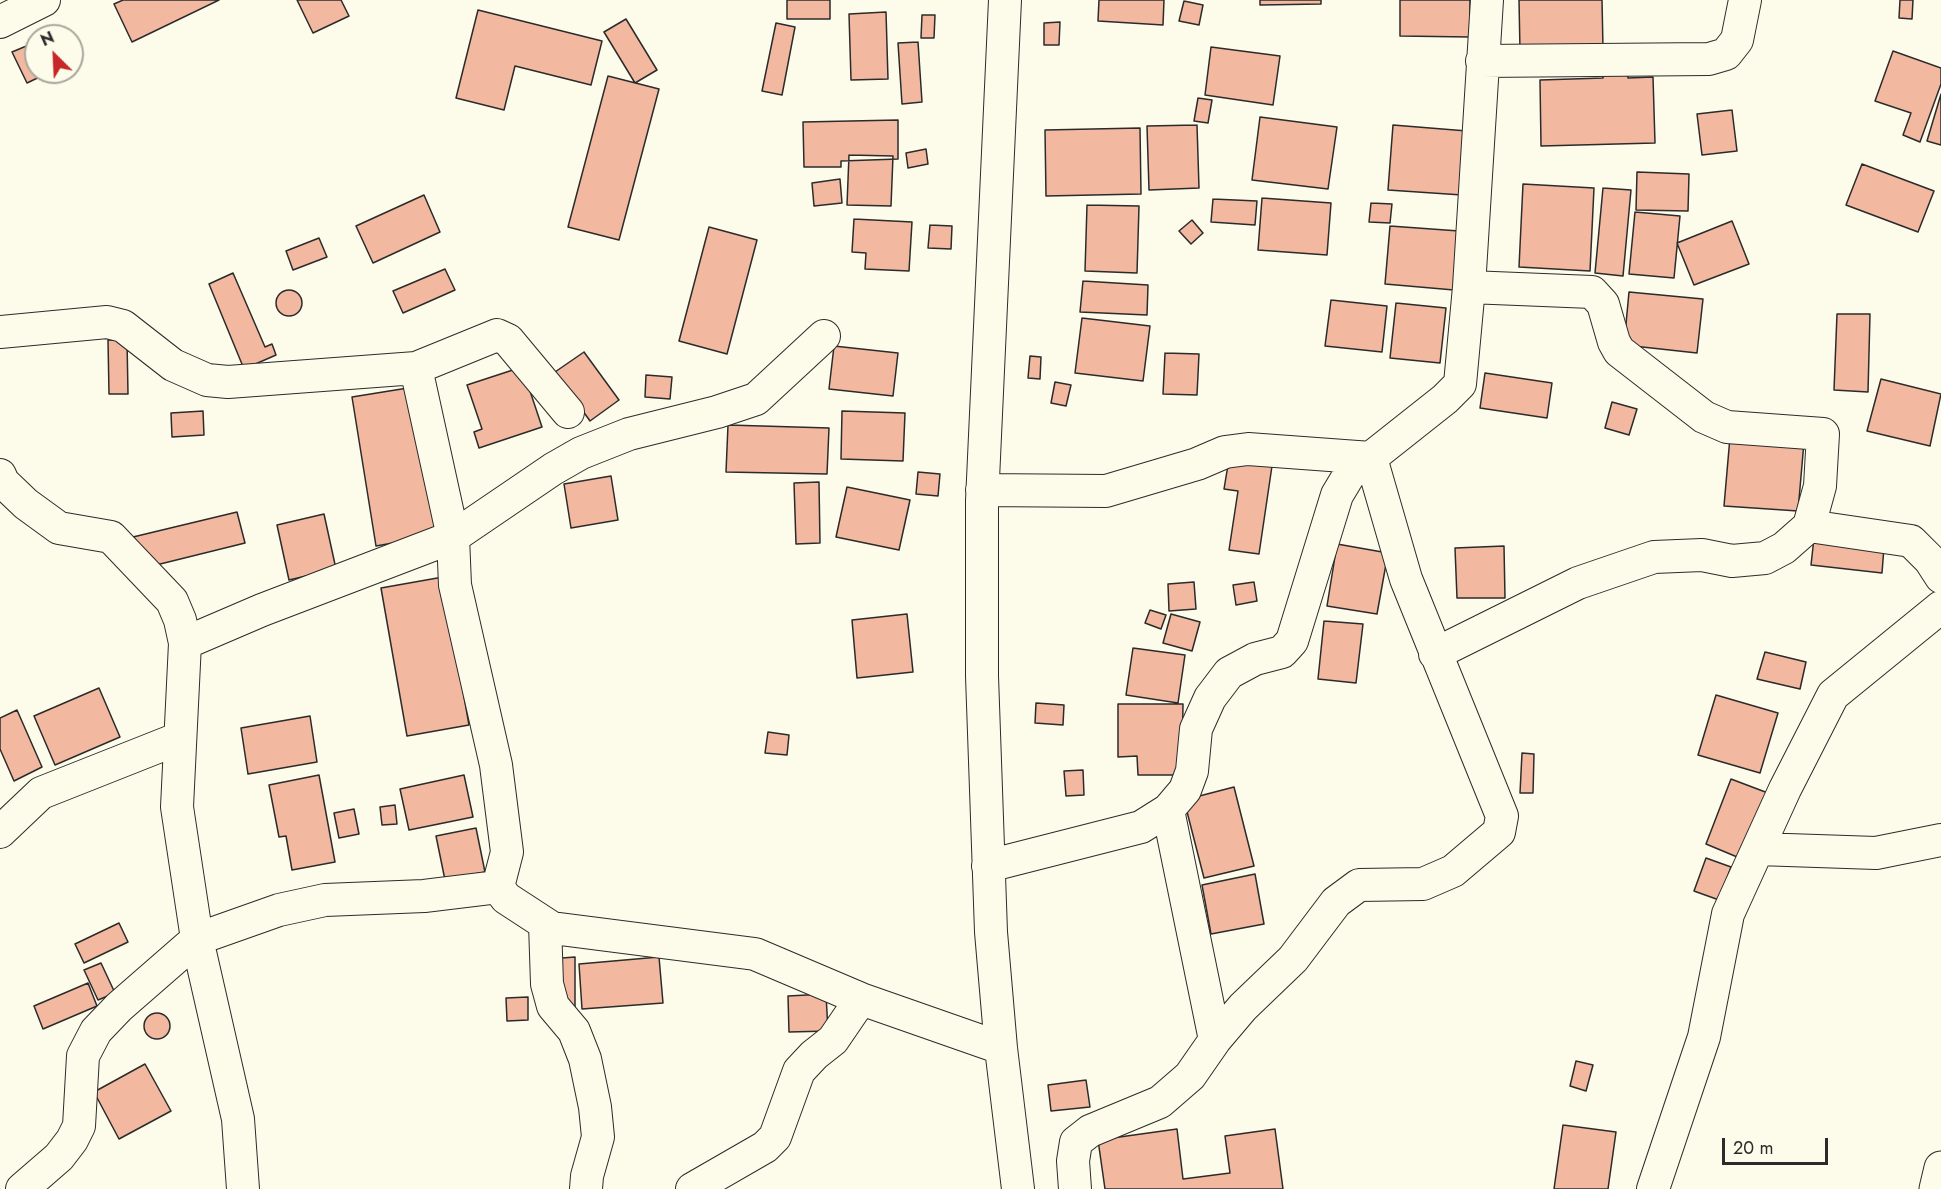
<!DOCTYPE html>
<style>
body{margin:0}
#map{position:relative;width:1941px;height:1189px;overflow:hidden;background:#fdfbea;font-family:Jost,sans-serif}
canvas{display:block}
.north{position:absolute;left:24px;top:24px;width:60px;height:60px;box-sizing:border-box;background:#fdfbea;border:2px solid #a9a89e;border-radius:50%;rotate:336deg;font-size:16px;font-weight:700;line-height:24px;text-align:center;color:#2b2b2b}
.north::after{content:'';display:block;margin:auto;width:21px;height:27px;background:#c62828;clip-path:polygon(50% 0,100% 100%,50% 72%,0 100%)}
.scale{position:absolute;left:1722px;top:1138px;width:106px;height:27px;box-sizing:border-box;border:3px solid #2b2b2b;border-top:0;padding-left:8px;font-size:18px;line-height:21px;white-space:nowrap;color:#2b2b2b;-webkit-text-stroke:4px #fdfbea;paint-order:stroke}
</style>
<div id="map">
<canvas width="1941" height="1189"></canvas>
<div class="north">N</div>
<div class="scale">20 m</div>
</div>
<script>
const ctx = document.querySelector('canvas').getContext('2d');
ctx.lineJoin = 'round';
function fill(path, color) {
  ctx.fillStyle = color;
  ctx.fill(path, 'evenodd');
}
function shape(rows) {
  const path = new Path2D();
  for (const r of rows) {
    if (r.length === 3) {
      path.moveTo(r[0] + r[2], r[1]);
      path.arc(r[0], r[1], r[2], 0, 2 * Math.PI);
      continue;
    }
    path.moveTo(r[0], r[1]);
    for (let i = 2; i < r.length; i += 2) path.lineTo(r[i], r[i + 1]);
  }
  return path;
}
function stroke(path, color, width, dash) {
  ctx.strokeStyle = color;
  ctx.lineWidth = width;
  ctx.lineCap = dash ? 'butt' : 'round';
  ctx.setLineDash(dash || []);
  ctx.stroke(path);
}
const building = shape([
 [123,0,219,0,132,42,114,4,123,0],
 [297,0,341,0,349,16,313,33,297,0],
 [787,0,830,0,830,19,787,19,787,0],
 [1099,0,1164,0,1163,25,1098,21,1099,0],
 [1260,0,1321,0,1321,4,1260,5,1260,0],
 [1400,0,1470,0,1470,37,1400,36,1400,0],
 [1519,0,1602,0,1603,48,1520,51,1519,0],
 [1900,0,1913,0,1912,19,1899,18,1900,0],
 [1184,1,1203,5,1199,25,1179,21,1184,1],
 [478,10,602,41,591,85,515,66,504,110,456,98,478,10],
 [886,12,888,79,851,80,849,14,886,12],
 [922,15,935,15,934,38,921,38,922,15],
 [626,19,657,70,635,83,604,32,626,19],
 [1060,22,1059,45,1044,45,1044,23,1060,22],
 [776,23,795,27,782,95,762,91,776,23],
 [36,42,36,72,50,72,27,83,12,52,36,42],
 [918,42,922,102,902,104,898,43,918,42],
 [1211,47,1280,56,1273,105,1205,95,1211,47],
 [1893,51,1941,68,1941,84,1920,142,1903,135,1911,113,1875,101,1893,51],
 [1628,66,1628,78,1653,77,1655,143,1541,146,1540,80,1603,78,1603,67,1628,66],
 [608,76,659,89,619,240,568,227,608,76],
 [1941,94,1941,145,1927,141,1941,94],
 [1198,98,1212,100,1208,123,1194,121,1198,98],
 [1732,110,1737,151,1702,155,1697,114,1732,110],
 [1260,117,1337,127,1328,189,1252,180,1260,117],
 [898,120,898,159,841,161,841,167,804,167,803,122,898,120],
 [1197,125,1199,188,1149,190,1147,126,1197,125],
 [1393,125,1467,131,1462,195,1388,190,1393,125],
 [1140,128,1141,194,1046,196,1045,130,1140,128],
 [926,149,928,164,908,168,906,153,926,149],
 [849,155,893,156,891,206,847,205,849,155],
 [1862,164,1934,191,1918,232,1846,205,1862,164],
 [1637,172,1689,174,1688,211,1636,210,1637,172],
 [840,179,842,203,814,206,812,183,840,179],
 [1523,184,1594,188,1590,271,1519,267,1523,184],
 [1603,188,1631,190,1623,276,1595,273,1603,188],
 [424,195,440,232,373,263,356,226,424,195],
 [1262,198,1331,203,1327,255,1258,250,1262,198],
 [1213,199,1257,201,1255,225,1211,222,1213,199],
 [1371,203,1392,204,1390,223,1369,222,1371,203],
 [1087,205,1139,206,1137,273,1085,271,1087,205],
 [1635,212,1680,216,1674,278,1629,274,1635,212],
 [854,219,912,222,909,271,865,269,866,253,852,252,854,219],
 [1192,220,1203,233,1191,244,1179,231,1192,220],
 [1732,221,1749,264,1694,285,1677,243,1732,221],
 [930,225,952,226,951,249,928,248,930,225],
 [1390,226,1459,231,1454,290,1385,284,1390,226],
 [709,227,757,240,727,354,679,341,709,227],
 [319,238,327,257,293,270,286,251,319,238],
 [445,269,455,290,403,313,393,291,445,269],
 [233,273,265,347,272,344,276,355,244,369,209,284,233,273],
 [1083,281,1148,285,1147,315,1080,312,1083,281],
 [289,303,13],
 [1629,292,1703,299,1697,353,1624,345,1629,292],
 [1331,300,1387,306,1382,352,1325,346,1331,300],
 [1396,303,1446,308,1440,363,1390,358,1396,303],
 [1837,314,1870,314,1868,392,1834,390,1837,314],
 [1082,318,1150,326,1143,381,1075,373,1082,318],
 [108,340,127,340,128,394,109,394,108,340],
 [834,346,898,353,893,396,829,389,834,346],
 [584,352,619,400,590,421,555,372,584,352],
 [1165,353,1199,354,1197,395,1163,394,1165,353],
 [1030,356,1041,357,1040,379,1028,378,1030,356],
 [522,367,542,427,479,448,474,432,482,429,467,385,522,367],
 [1485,373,1552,383,1547,418,1480,408,1485,373],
 [646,375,672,377,670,399,645,397,646,375],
 [1881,379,1941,394,1930,446,1867,431,1881,379],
 [1055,382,1071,385,1066,406,1051,403,1055,382],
 [414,387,438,535,376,546,352,397,414,387],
 [1612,402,1637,409,1629,435,1605,428,1612,402],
 [203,411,204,435,172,437,171,413,203,411],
 [842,411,905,413,903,461,841,459,842,411],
 [728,425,829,428,827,474,726,472,728,425],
 [1730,437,1804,442,1798,511,1724,506,1730,437],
 [1229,459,1272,466,1259,554,1229,550,1238,491,1224,489,1229,459],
 [918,472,940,474,938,496,916,494,918,472],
 [611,476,618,520,571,528,564,484,611,476],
 [819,482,820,543,796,544,794,483,819,482],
 [847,487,910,500,899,550,836,537,847,487],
 [237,512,245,543,140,569,133,537,237,512],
 [324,514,336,569,289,580,277,525,324,514],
 [1814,538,1884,547,1882,573,1811,565,1814,538],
 [1337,544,1388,553,1377,614,1327,606,1337,544],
 [1504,546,1505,598,1457,598,1455,548,1504,546],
 [443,577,469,725,407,736,381,588,443,577],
 [1194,582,1196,609,1169,611,1168,584,1194,582],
 [1254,582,1257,601,1236,605,1233,585,1254,582],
 [1150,610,1166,615,1161,629,1145,623,1150,610],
 [907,614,913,672,857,678,852,620,907,614],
 [1171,614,1200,622,1192,651,1163,643,1171,614],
 [1324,621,1363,624,1356,683,1318,679,1324,621],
 [1133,648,1185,655,1178,703,1126,695,1133,648],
 [1765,652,1806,662,1800,689,1757,679,1765,652],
 [99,688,120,737,55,765,34,716,99,688],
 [1716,695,1778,713,1760,773,1698,755,1716,695],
 [1036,703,1064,705,1063,725,1035,723,1036,703],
 [1118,704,1183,704,1182,775,1138,775,1137,756,1118,757,1118,704],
 [17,710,42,767,14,781,0,749,0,718,17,710],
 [310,716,317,762,248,774,241,728,310,716],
 [768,732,789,735,787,755,765,753,768,732],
 [1522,753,1534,754,1533,793,1520,793,1522,753],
 [1083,770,1084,795,1066,796,1064,771,1083,770],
 [319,775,335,862,292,870,286,836,279,837,269,785,319,775],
 [464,775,473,817,409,830,400,789,464,775],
 [1731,779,1768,793,1742,859,1706,844,1731,779],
 [1234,787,1254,866,1204,878,1184,800,1234,787],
 [395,805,397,824,382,825,380,807,395,805],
 [354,809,359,834,339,838,334,813,354,809],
 [476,828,485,872,445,880,436,836,476,828],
 [1706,858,1731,867,1719,900,1694,891,1706,858],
 [1255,874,1264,924,1211,934,1202,885,1255,874],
 [119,923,128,942,84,963,75,944,119,923],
 [575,957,575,1007,562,1007,562,958,575,957],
 [659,957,663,1003,582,1009,579,964,659,957],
 [101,963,115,993,98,1000,84,970,101,963],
 [88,983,97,1006,43,1029,34,1006,88,983],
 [826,994,828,1031,789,1032,788,996,826,994],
 [528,997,528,1020,507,1021,506,998,528,997],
 [157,1026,13],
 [1576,1061,1593,1065,1586,1091,1570,1086,1576,1061],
 [145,1064,171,1111,119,1139,94,1092,145,1064],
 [1086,1080,1090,1107,1051,1111,1048,1085,1086,1080],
 [1563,1125,1616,1132,1608,1189,1554,1189,1563,1125],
 [1177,1129,1183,1179,1230,1173,1225,1136,1275,1129,1283,1189,1105,1189,1098,1140,1177,1129]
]);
const street = shape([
 [1005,0,982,501,982,676,991,932,1001,1048,1018,1189],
 [0,22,44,0],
 [1482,61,1709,59,1726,54,1737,40,1745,0],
 [0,332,107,322,123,326,173,365,207,380,228,382,416,368,453,537,455,585,496,765,507,852,498,887,506,898,552,928,755,954,861,999,1001,1048],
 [416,368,497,335,508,340,568,412],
 [0,475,3,482,26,504,59,528,111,537,172,601,180,620,185,643,177,807,197,939,238,1119,243,1189],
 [982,490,1106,491,1197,464,1225,452,1248,449,1371,458,1406,579,1502,816,1499,832,1453,871,1423,884,1359,885,1336,902,1293,959,1243,1007,1215,1040,1190,1076,1160,1102,1090,1131,1076,1142,1073,1161,1075,1189],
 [1809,526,1911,541,1930,560,1941,577],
 [185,643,262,610,453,537,553,469,581,453,629,434,717,412,756,399,824,336],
 [1435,654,1578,583,1654,557,1702,555,1732,561,1765,558,1784,548,1809,526,1820,486,1823,434,1727,427,1704,417,1619,351,1614,342,1603,304,1592,292,1469,287],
 [1168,810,1215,1040],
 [0,832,41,793,180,738],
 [1758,849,1876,853,1941,840],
 [988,866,1141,827,1168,810,1185,790,1192,771,1196,729,1210,698,1229,673,1255,659,1282,652,1292,641,1337,495,1349,475,1445,399,1460,384,1469,287,1487,0],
 [545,924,547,984,553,1006,574,1031,585,1059,595,1107,598,1137,587,1176,586,1189],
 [22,1189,59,1157,72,1140,79,1126,83,1056,96,1031,119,1007,197,939,279,910,325,900,424,896,498,887],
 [692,1189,765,1147,775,1137,799,1071,814,1055,833,1040,861,999],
 [1653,1189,1704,1037,1728,914,1785,789,1833,695,1941,607]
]);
const primary = shape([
 [1936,1189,1941,1168]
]);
fill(building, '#f2b8a0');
stroke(building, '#2b2b2b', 1.5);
stroke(street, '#2b2b2b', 34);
stroke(primary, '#2b2b2b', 35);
stroke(street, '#fdfbea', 32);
stroke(primary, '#fdfbea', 33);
</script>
